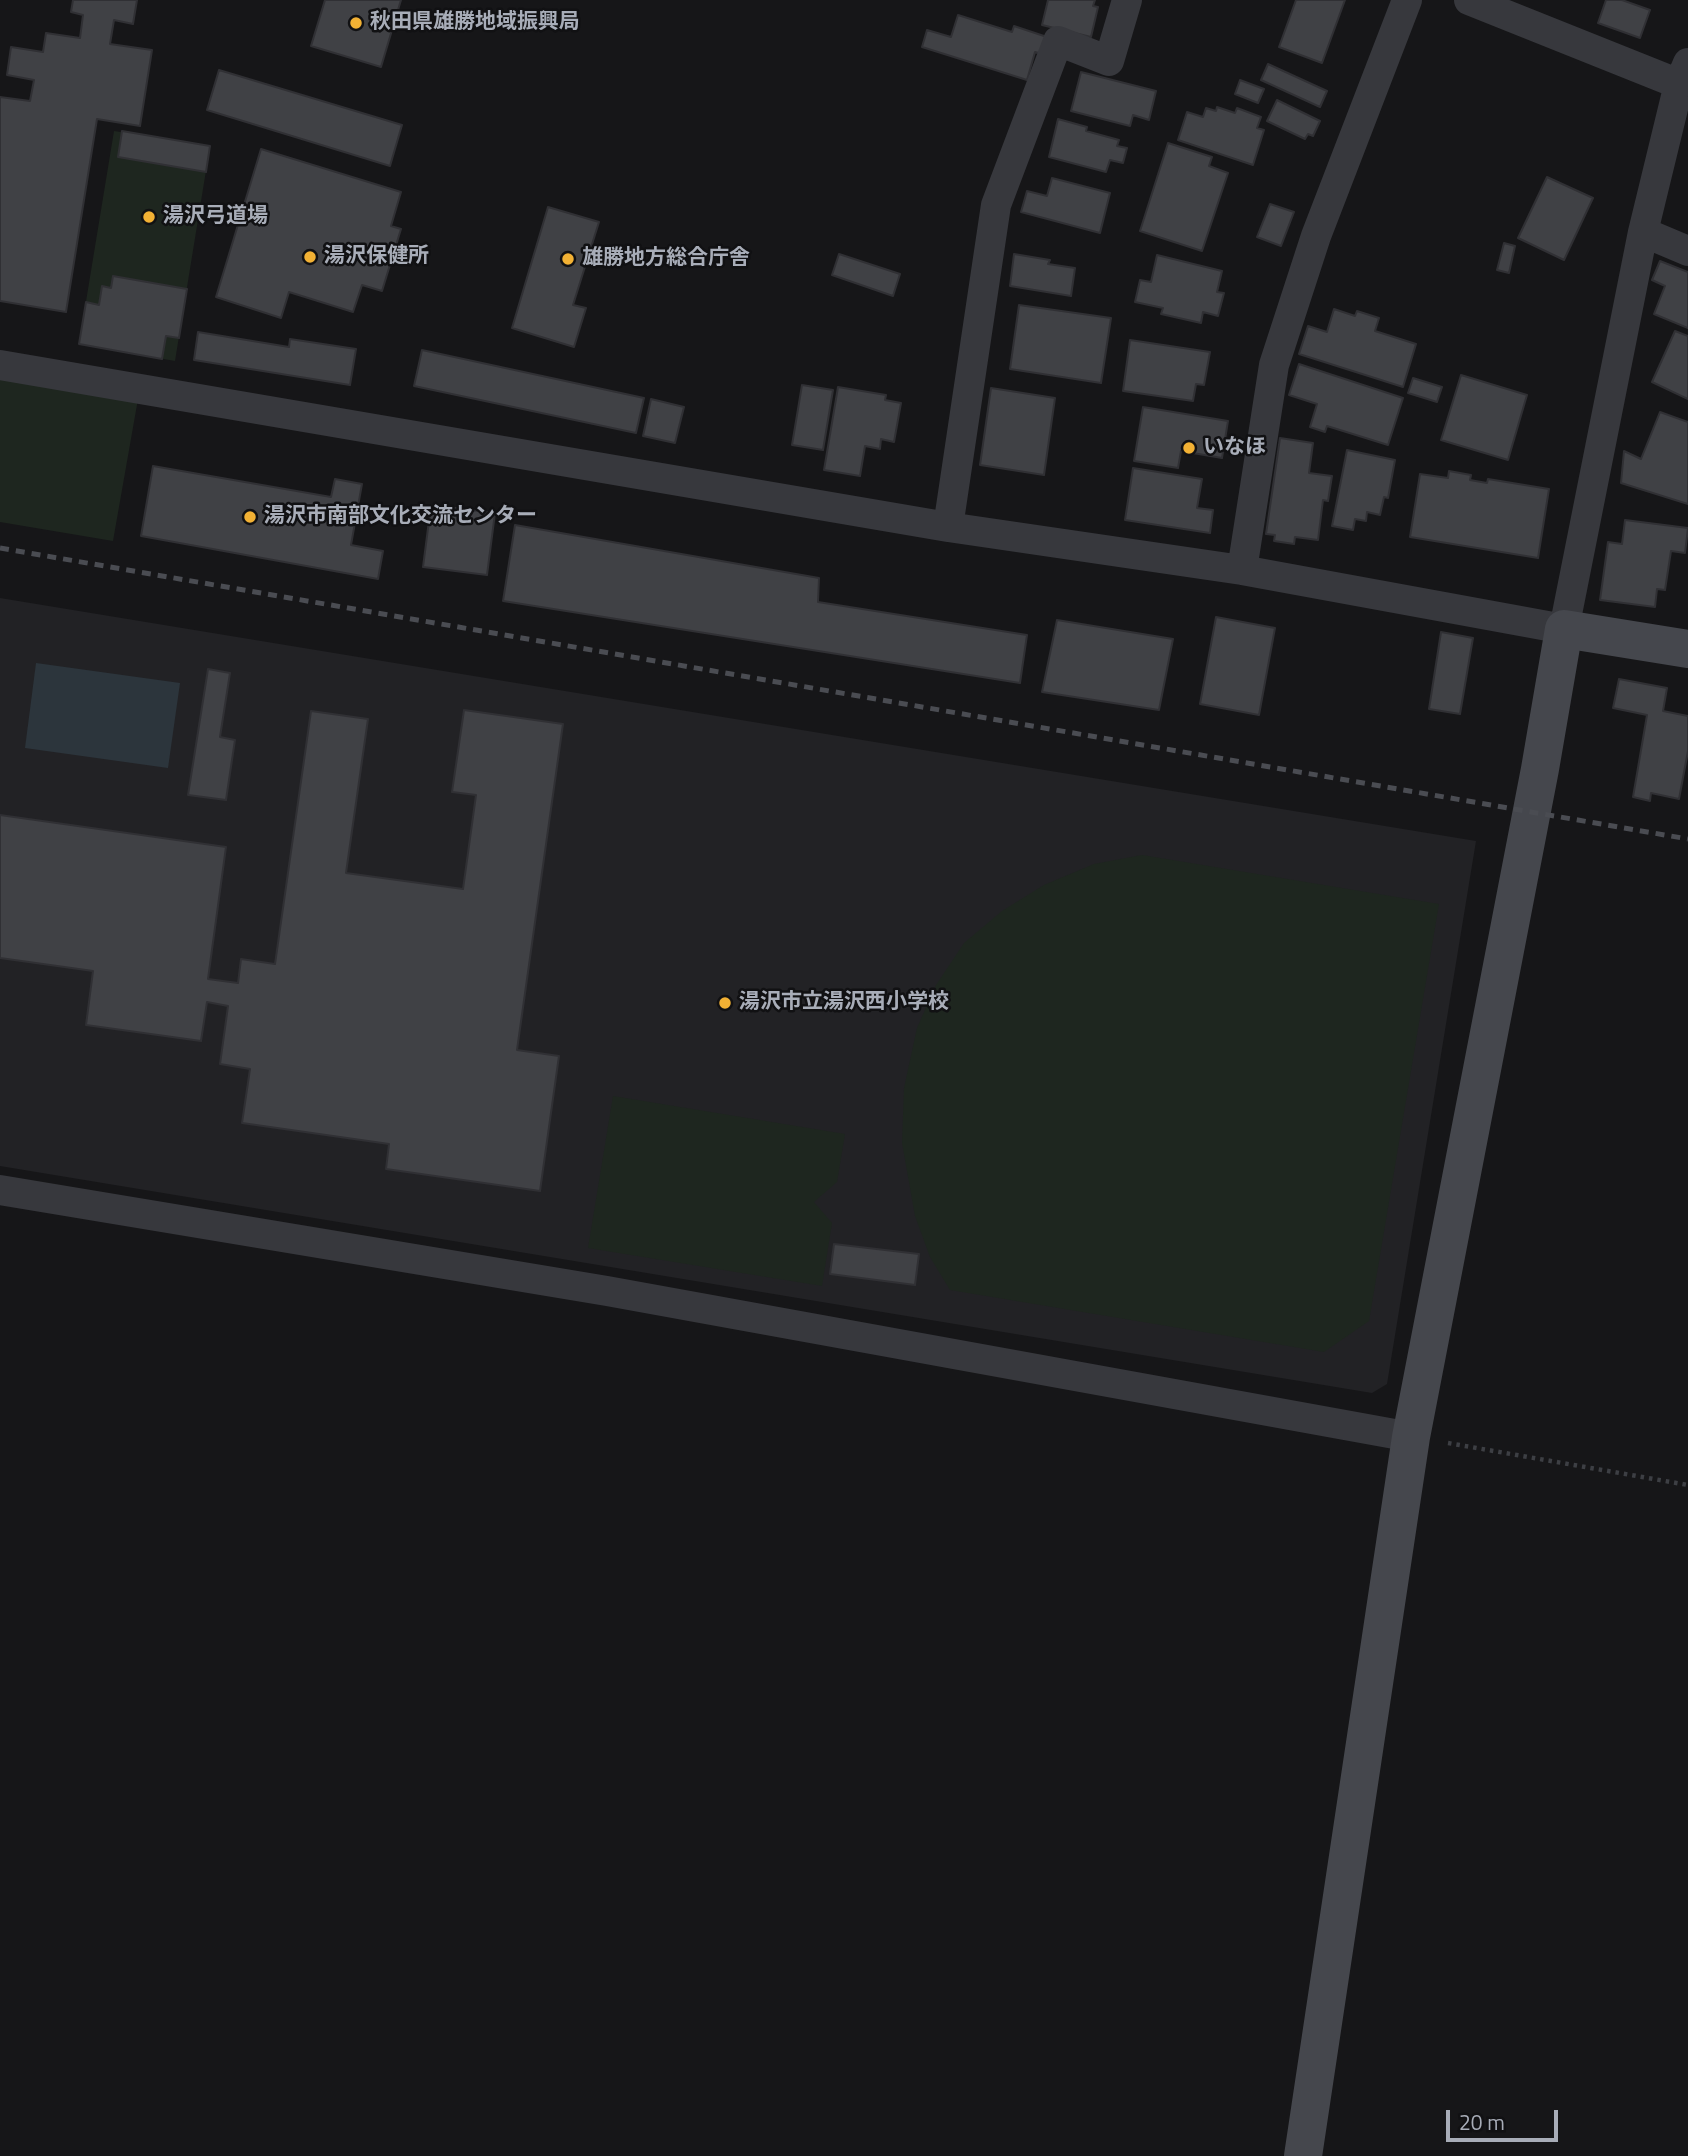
<!DOCTYPE html>
<meta charset="utf-8">
<style>
body{margin:0}
#map{position:relative;width:1688px;height:2156px;overflow:hidden;background:#161618;font-family:"Titillium Web",sans-serif}
canvas{display:block}
.scale{position:absolute;left:1446px;top:2110px;width:112px;height:32px;box-sizing:border-box;border:4px solid #a8adb8;border-top:0;padding-left:9px;font-size:21px;line-height:24px;white-space:nowrap;color:#a8adb8;-webkit-text-stroke:5px #111113;paint-order:stroke}
</style>
<div id="map">
<canvas width="1688" height="2156"></canvas>
<div class="scale">20 m</div>
</div>
<script>
const ctx = document.querySelector('canvas').getContext('2d');
ctx.lineJoin = 'round';
function fill(path, color) {
  ctx.fillStyle = color;
  ctx.fill(path, 'evenodd');
}
function shape(rows) {
  const path = new Path2D();
  for (const r of rows) {
    path.moveTo(r[0], r[1]);
    for (let i = 2; i < r.length; i += 2) path.lineTo(r[i], r[i + 1]);
  }
  return path;
}
function stroke(path, color, width, dash) {
  ctx.strokeStyle = color;
  ctx.lineWidth = width;
  ctx.lineCap = dash ? 'butt' : 'round';
  ctx.setLineDash(dash || []);
  ctx.stroke(path);
}
function write(font, color, halo, rows, align = 'center') {
  ctx.font = font + ' "Titillium Web","Noto Sans JP",sans-serif';
  ctx.lineWidth = 5;
  ctx.setLineDash([]);
  ctx.textBaseline = 'middle';
  ctx.strokeStyle = halo;
  ctx.fillStyle = color;
  for (const [text, x, y, turn = 0] of rows) {
    ctx.save();
    ctx.translate(x, y);
    ctx.rotate((+turn || 0) * Math.PI / 180);
    ctx.textAlign = isNaN(turn) ? turn : align;
    if (halo) ctx.strokeText(text, 0, 0);
    ctx.fillText(text, 0, 0);
    ctx.restore();
  }
}
const built = shape([
 [0,598,1476,841,1387,1384,1372,1393,0,1166]
]);
const green = shape([
 [114,131,210,146,175,361,79,344],
 [0,375,138,399,113,541,0,522],
 [1142,855,1439,904,1369,1321,1324,1352,950,1290,930,1257,915,1216,902,1143,904,1088,917,1028,936,985,964,943,1002,911,1044,885,1094,864],
 [613,1096,845,1134,837,1182,814,1202,832,1223,822,1286,588,1248]
]);
const water = shape([
 [36,663,180,683,168,768,25,748]
]);
const building = shape([
 [73,0,137,0,133,24,114,20,110,44,152,50,140,126,97,119,66,312,0,301,0,97,30,101,34,80,7,75,11,47,43,52,46,33,80,38,83,15,71,12,73,0],
 [325,0,401,0,381,67,311,46,325,0],
 [1048,0,1095,0,1093,6,1098,7,1091,37,1042,25,1048,0],
 [1296,0,1345,0,1322,63,1279,47,1296,0],
 [1606,0,1622,0,1650,10,1640,38,1598,23,1606,0],
 [958,15,1012,32,1014,26,1047,37,1042,54,1035,52,1027,80,922,47,927,30,951,37,958,15],
 [1268,64,1327,91,1320,107,1261,80,1268,64],
 [219,70,402,125,390,166,207,110,219,70],
 [1081,72,1156,91,1149,120,1133,115,1130,126,1071,111,1081,72],
 [1240,80,1264,89,1258,103,1235,94,1240,80],
 [1277,100,1320,121,1313,136,1308,134,1305,139,1267,121,1277,100],
 [1217,107,1235,113,1237,108,1261,117,1257,128,1264,130,1253,165,1178,140,1187,112,1203,117,1206,108,1216,111,1217,107],
 [1058,119,1087,127,1086,131,1119,140,1117,146,1127,148,1123,163,1110,160,1106,172,1049,157,1058,119],
 [122,131,210,146,206,172,118,157,122,131],
 [1168,143,1212,157,1209,166,1228,173,1202,251,1140,231,1168,143],
 [261,149,401,192,391,226,401,229,382,291,362,285,353,312,289,292,281,318,216,297,261,149],
 [1547,177,1593,198,1564,260,1518,238,1547,177],
 [1052,178,1110,193,1100,233,1021,212,1027,191,1047,196,1052,178],
 [1270,204,1294,212,1281,246,1257,237,1270,204],
 [548,207,599,222,573,305,586,308,574,347,512,328,548,207],
 [1504,243,1515,246,1509,273,1497,270,1504,243],
 [839,254,900,274,893,296,832,275,839,254],
 [1014,254,1050,260,1048,264,1075,268,1071,296,1010,286,1014,254],
 [1157,255,1222,271,1217,292,1224,293,1218,316,1203,312,1201,323,1161,314,1163,308,1135,302,1140,280,1151,282,1157,255],
 [1660,261,1688,272,1688,328,1654,314,1665,286,1652,280,1660,261],
 [113,276,187,289,179,338,166,336,162,359,79,344,86,302,99,305,102,286,111,288,113,276],
 [1019,305,1111,318,1101,383,1010,369,1019,305],
 [1334,309,1355,316,1357,311,1379,318,1375,331,1416,344,1403,387,1299,354,1308,326,1327,332,1334,309],
 [1675,331,1688,336,1688,399,1652,382,1675,331],
 [198,332,289,347,290,339,356,349,350,385,194,360,198,332],
 [1130,340,1210,352,1204,385,1196,384,1193,401,1123,391,1130,340],
 [422,350,644,398,636,433,414,386,422,350],
 [1299,364,1403,398,1388,445,1327,426,1325,432,1310,427,1317,404,1289,395,1299,364],
 [1461,375,1527,395,1508,460,1441,440,1461,375],
 [1413,378,1442,387,1437,402,1408,393,1413,378],
 [802,385,833,390,823,450,792,445,802,385],
 [838,387,886,395,885,400,901,403,894,442,881,439,880,449,865,446,860,476,824,470,838,387],
 [991,388,1055,398,1044,475,980,465,991,388],
 [651,399,684,407,675,443,643,436,651,399],
 [1143,407,1228,421,1222,458,1181,451,1178,468,1134,461,1143,407],
 [1660,412,1688,422,1688,504,1621,483,1624,451,1641,459,1660,412],
 [1280,438,1313,443,1309,473,1332,476,1328,501,1323,500,1318,540,1295,537,1294,544,1274,541,1275,535,1266,534,1280,438],
 [1347,450,1395,460,1388,498,1384,497,1380,515,1367,512,1366,521,1355,519,1353,530,1332,526,1347,450],
 [153,466,331,497,335,479,362,484,351,545,383,551,378,579,141,536,153,466],
 [1133,468,1202,479,1197,508,1213,510,1210,533,1125,520,1133,468],
 [1449,471,1471,475,1470,480,1487,483,1488,479,1549,489,1538,558,1410,537,1420,474,1448,478,1449,471],
 [431,505,495,513,487,575,423,567,431,505],
 [1625,520,1688,528,1685,553,1671,551,1665,590,1657,589,1655,607,1600,600,1608,542,1622,544,1625,520],
 [515,525,819,578,818,602,1027,635,1020,683,503,601,515,525],
 [1216,617,1275,628,1259,715,1200,704,1216,617],
 [1057,620,1173,639,1159,710,1042,692,1057,620],
 [1441,632,1473,638,1460,714,1429,709,1441,632],
 [208,669,230,673,220,737,235,740,226,800,188,795,208,669],
 [1619,679,1667,688,1663,711,1688,716,1688,751,1679,799,1651,793,1650,801,1633,797,1647,715,1613,708,1619,679],
 [464,710,563,724,517,1050,559,1056,540,1191,386,1169,389,1144,242,1123,250,1069,220,1064,228,1006,207,1002,201,1041,86,1025,93,971,0,958,0,815,226,847,208,979,238,983,241,959,275,964,311,711,368,719,346,873,463,889,476,795,452,792,464,710],
 [834,1244,919,1254,915,1285,830,1274,834,1244]
]);
const path = shape([
 [1448,1443,1688,1485]
]);
const street = shape([
 [1469,0,1679,84],
 [1643,232,1688,251],
 [0,365,948,527,1242,570,1564,629,1643,232,1679,84,1688,63],
 [948,527,996,205,1058,41,1109,61,1127,0],
 [1242,570,1274,365,1316,236,1407,0],
 [0,1190,607,1291,1411,1437]
]);
const secondary = shape([
 [1303,2156,1411,1437,1540,769,1564,629,1688,649]
]);
const rail = shape([
 [0,548,1688,839]
]);
const markers = [
 [356,23,7,"#f2b134"],
 [149,217,7,"#f2b134"],
 [310,257,7,"#f2b134"],
 [568,259,7,"#f2b134"],
 [1189,448,7,"#f2b134"],
 [250,517,7,"#f2b134"],
 [725,1003,7,"#f2b134"]
];
const poiNames = [
 ["秋田県雄勝地域振興局",370,23],
 ["湯沢弓道場",163,217],
 ["湯沢保健所",324,257],
 ["雄勝地方総合庁舎",582,259],
 ["いなほ",1203,448],
 ["湯沢市南部文化交流センター",264,517],
 ["湯沢市立湯沢西小学校",739,1003]
];
fill(built, '#222225');
fill(green, '#1e261f');
fill(water, '#2c353c');
fill(building, '#404145');
stroke(building, '#303034', 2);
stroke(path, '#3d3f44', 4.5, [3.5, 5]);
stroke(street, '#37383d', 30);
stroke(secondary, '#45474d', 38);
stroke(rail, '#4a4c52', 5, [9, 7]);
for (const [x, y, r, color] of markers) {
  const dot = new Path2D();
  dot.arc(x, y, r, 0, 2 * Math.PI);
  ctx.fillStyle = color;
  ctx.fill(dot);
  stroke(dot, '#111113', 2.5);
}
write('bold 21px', '#a8adb8', '#111113', poiNames, 'left');
</script>
